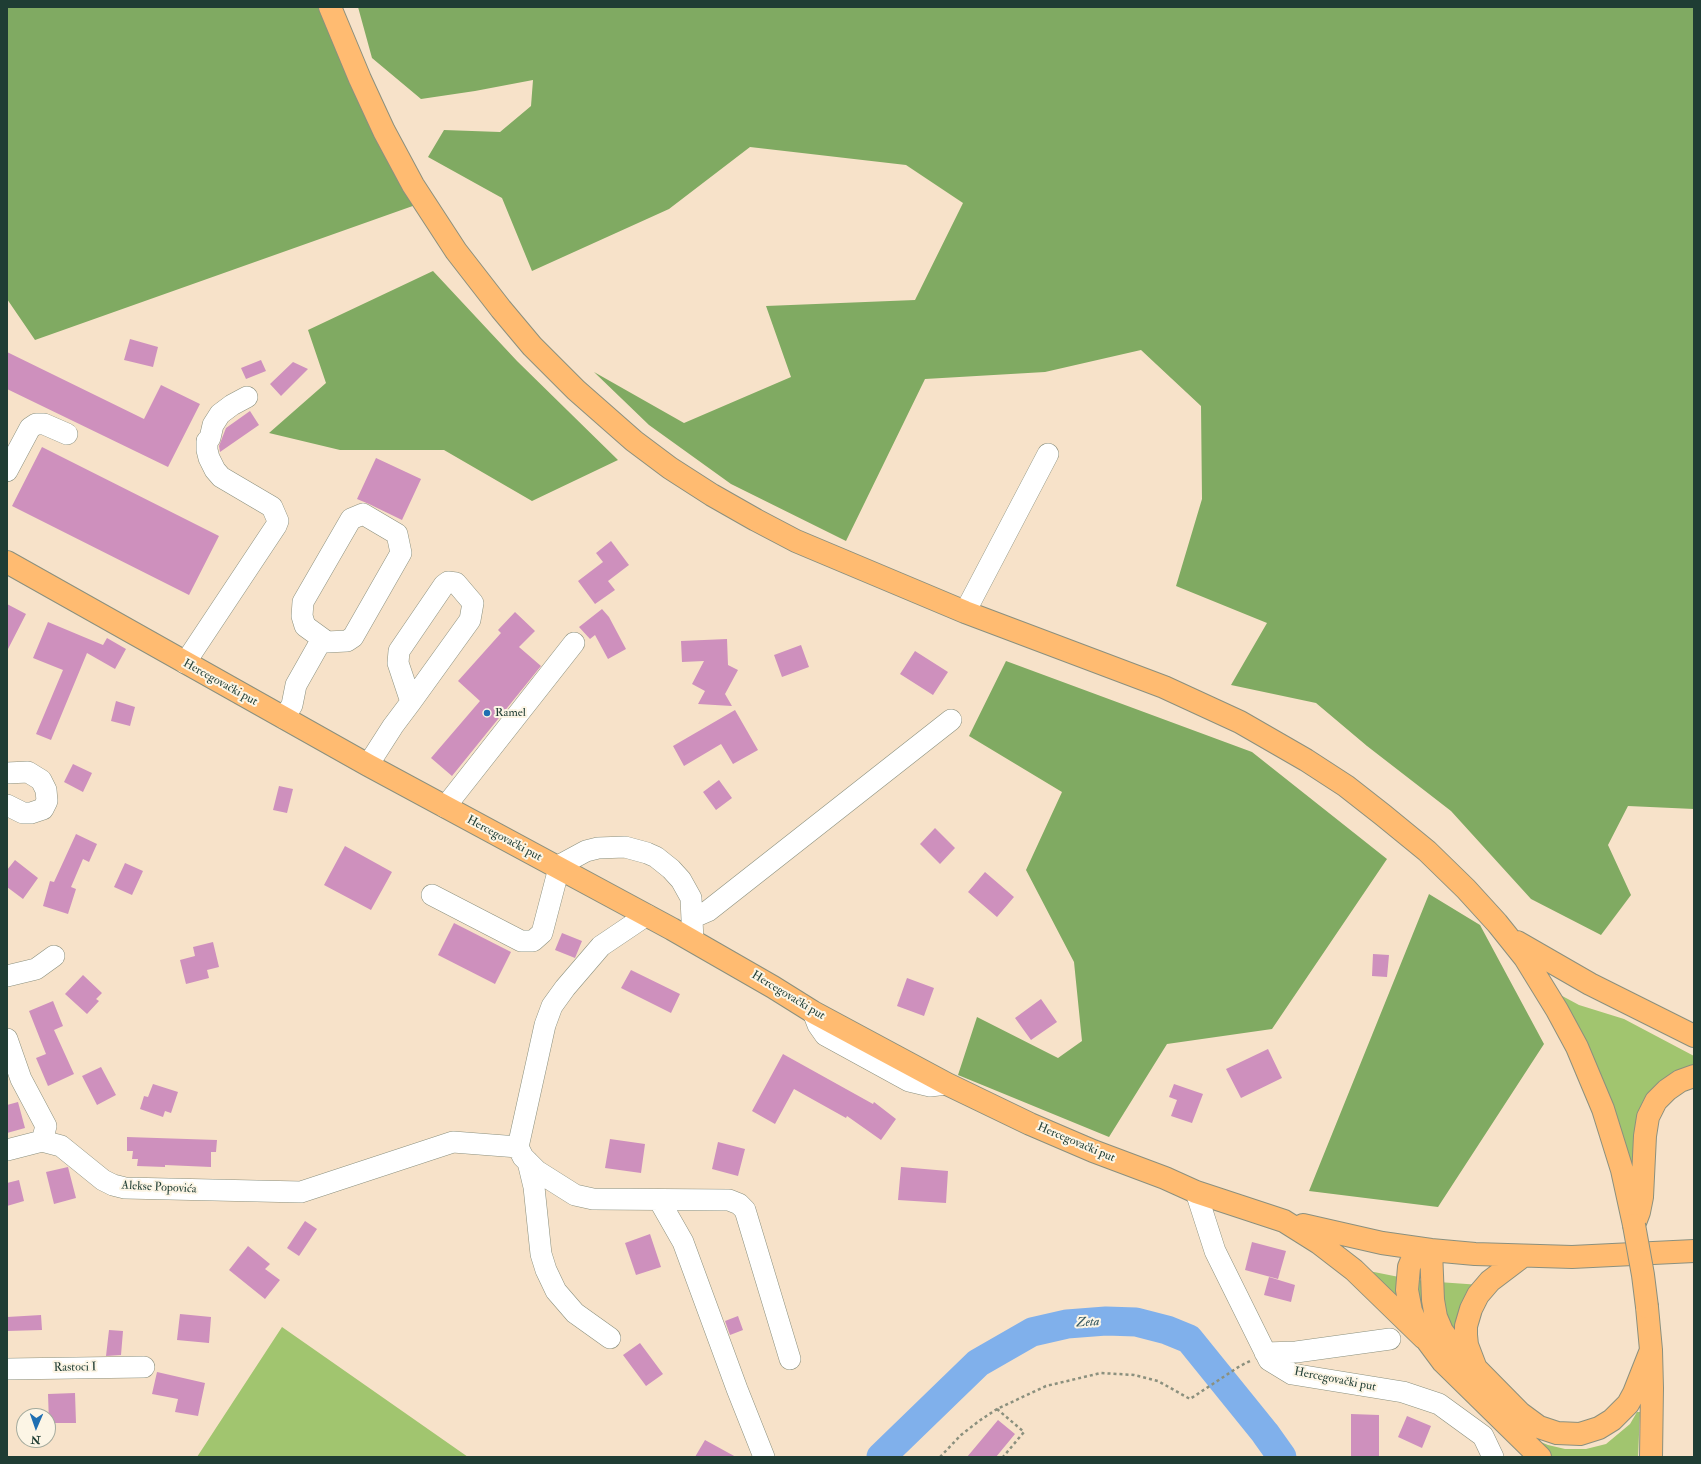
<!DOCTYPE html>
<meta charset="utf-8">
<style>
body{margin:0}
#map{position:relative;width:1701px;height:1464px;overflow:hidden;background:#f7e2c9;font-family:"IM FELL Double Pica",serif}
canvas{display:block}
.frame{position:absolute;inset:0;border:8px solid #1f3d34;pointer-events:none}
.north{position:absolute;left:16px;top:1408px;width:40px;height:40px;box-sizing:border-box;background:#fcf5e5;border:1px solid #a4ab9e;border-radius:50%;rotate:182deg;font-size:11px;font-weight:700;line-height:16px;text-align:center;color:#1f3d34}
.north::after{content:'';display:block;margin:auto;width:14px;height:18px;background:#1f6fb2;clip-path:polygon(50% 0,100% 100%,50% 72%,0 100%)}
</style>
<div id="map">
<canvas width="1701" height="1464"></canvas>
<div class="frame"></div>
<div class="north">N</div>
</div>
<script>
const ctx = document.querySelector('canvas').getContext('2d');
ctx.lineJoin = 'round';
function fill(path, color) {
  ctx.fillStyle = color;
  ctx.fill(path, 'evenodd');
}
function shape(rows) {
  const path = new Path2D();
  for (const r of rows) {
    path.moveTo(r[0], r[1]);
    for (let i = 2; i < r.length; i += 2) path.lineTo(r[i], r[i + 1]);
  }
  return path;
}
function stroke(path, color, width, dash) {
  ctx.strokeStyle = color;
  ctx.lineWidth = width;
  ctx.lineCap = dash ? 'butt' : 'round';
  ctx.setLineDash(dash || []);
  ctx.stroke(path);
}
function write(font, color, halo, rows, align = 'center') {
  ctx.font = font + ' "IM FELL Double Pica",serif';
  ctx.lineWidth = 4;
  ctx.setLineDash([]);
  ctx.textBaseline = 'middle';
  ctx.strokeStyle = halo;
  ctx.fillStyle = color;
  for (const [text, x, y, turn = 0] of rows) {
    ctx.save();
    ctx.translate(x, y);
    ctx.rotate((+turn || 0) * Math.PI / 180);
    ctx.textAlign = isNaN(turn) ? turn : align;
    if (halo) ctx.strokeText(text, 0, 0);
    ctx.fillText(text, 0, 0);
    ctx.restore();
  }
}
const green = shape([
 [1553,991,1579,1005,1624,1019,1694,1056,1694,1079,1667,1086,1636,1179],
 [1344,1266,1399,1277,1396,1289,1396,1302],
 [1420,1280,1422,1282,1424,1311,1531,1438,1548,1445,1565,1449,1586,1449,1606,1444,1630,1424,1637,1412,1640,1412,1638,1457,1540,1457,1422,1332,1416,1281],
 [1438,1282,1481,1285,1457,1333,1447,1337],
 [282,1327,468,1457,197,1457]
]);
const forest = shape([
 [7,7,330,7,424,202,35,340,7,299],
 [358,7,1694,7,1694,809,1628,806,1608,845,1631,895,1601,935,1531,899,1451,811,1367,746,1316,703,1231,685,1267,623,1176,586,1202,499,1201,406,1141,350,1045,372,925,379,846,541,731,484,649,425,594,372,684,423,791,377,766,306,915,300,963,203,906,165,750,147,669,209,532,271,502,198,428,157,444,130,500,132,531,106,533,80,475,91,421,99,372,58],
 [433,271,517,361,618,460,532,501,444,450,340,450,269,433,326,383,308,330],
 [1006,661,1252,752,1387,859,1272,1029,1167,1044,1109,1137,958,1075,977,1017,1058,1058,1082,1041,1074,962,1026,870,1062,792,969,736],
 [1429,894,1480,925,1544,1044,1438,1207,1309,1191]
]);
const river = shape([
 [881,1457,978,1363,1032,1332,1067,1324,1106,1321,1136,1322,1167,1330,1189,1339,1265,1433,1282,1457]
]);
const building = shape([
 [130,339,158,347,153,367,124,360],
 [7,352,144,419,161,385,200,404,168,467,7,389],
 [261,360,266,371,246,379,241,368],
 [293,362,308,369,281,396,270,384],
 [250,411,259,425,220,452,219,446,226,428],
 [42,447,219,536,189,595,12,506],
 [376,458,421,479,402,520,369,504,357,499],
 [611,541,629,565,608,581,615,590,595,604,578,581,603,562,596,553],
 [7,604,26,614,7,651],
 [602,609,609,617,626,649,608,659,595,635,590,639,579,627],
 [515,612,535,631,519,647,541,666,452,776,431,758,480,701,458,681,501,633,498,630],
 [48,622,103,645,107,638,126,649,115,669,87,653,51,740,36,734,63,670,33,658],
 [727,639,728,665,738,670,725,694,732,706,698,704,705,691,692,684,704,661,682,662,681,641],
 [801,645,809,667,782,677,774,655],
 [915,651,948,672,933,695,900,674],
 [116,701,135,707,130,726,111,721],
 [735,710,758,750,733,764,721,744,684,766,673,746],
 [73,764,92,773,83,792,64,782],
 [719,780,732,798,716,810,703,792],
 [279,786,293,789,287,813,273,810],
 [935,828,955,848,940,864,920,844],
 [76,834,97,844,89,862,83,859,71,887,76,889,68,914,43,906,50,881,54,882],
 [345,846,392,872,371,910,324,885],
 [15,860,38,878,23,899,7,887,7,870],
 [125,863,143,871,132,895,114,887],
 [985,872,1014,897,997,917,968,892],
 [454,923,511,952,495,984,438,955],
 [562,933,582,941,575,958,555,950],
 [213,942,219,967,207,970,209,978,186,984,180,960,195,956,193,947],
 [1373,954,1389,955,1387,977,1372,976],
 [631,970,680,994,671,1013,621,988],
 [83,975,102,993,96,999,99,1001,87,1014,65,994],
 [907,978,934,988,924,1016,897,1006],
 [1041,999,1057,1022,1031,1040,1015,1018],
 [53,1001,63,1026,54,1030,74,1074,48,1086,36,1058,46,1054,29,1011],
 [1268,1049,1282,1078,1241,1098,1226,1069],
 [783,1054,873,1104,874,1102,896,1119,881,1140,847,1116,846,1118,794,1089,775,1124,752,1111],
 [101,1067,116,1095,97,1105,82,1076],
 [153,1084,178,1092,171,1113,165,1111,163,1117,140,1109,144,1096,148,1097],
 [1174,1084,1203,1094,1192,1123,1171,1116,1177,1100,1169,1097],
 [18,1102,25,1128,7,1133,7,1105],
 [127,1137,217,1140,216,1152,211,1152,211,1167,165,1165,165,1167,137,1166,138,1159,132,1159,133,1151,127,1151],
 [610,1139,645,1144,641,1173,605,1168],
 [718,1142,745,1149,738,1176,712,1169],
 [68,1167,76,1198,54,1204,46,1172],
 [901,1167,948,1171,946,1203,898,1200],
 [19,1180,24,1201,7,1206,7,1183],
 [305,1221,317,1229,299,1256,287,1248],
 [650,1234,661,1267,636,1275,625,1243],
 [1252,1242,1286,1251,1278,1279,1245,1270],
 [248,1246,270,1264,265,1269,280,1280,265,1299,229,1270],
 [1269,1277,1295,1285,1291,1302,1264,1295],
 [180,1314,211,1317,209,1343,177,1340],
 [41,1315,42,1330,7,1331,7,1317],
 [738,1316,743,1330,730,1335,725,1321],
 [109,1330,123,1331,121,1355,106,1356],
 [640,1343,663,1374,646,1386,623,1355],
 [157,1372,205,1383,198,1416,175,1412,178,1399,152,1394],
 [75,1393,76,1423,49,1423,48,1394],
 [1351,1414,1379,1415,1379,1456,1351,1456],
 [1407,1416,1431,1426,1422,1448,1398,1437],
 [998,1420,1015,1434,996,1457,967,1457],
 [705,1440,736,1457,695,1457]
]);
const path = shape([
 [997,1409,1024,1432,1003,1457],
 [940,1457,961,1435,979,1421,997,1409,1046,1386,1101,1373,1134,1375,1158,1381,1190,1399,1240,1366,1250,1361]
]);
const minor = shape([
 [7,471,30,428,36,424,44,424,67,434],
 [363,514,397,534,401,553,353,637,347,641,327,642,305,626,302,616,303,602,351,519,363,514],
 [965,612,1048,454],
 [185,663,276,526,278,521,272,507,221,477,215,470,209,458,207,450,207,441,210,438,213,425,220,414,232,405,247,397],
 [284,718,292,705,296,685,322,639],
 [368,765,393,726,411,702,470,620,473,603,456,583,448,582,444,585,399,651,398,663,411,702],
 [7,773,28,772,41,780,46,790,47,801,43,809,31,813,23,813,7,805],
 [445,807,574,643],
 [432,895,521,941,533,941,542,933,559,868,562,864,586,851,598,848,625,847,647,853,656,857,671,869,681,880,691,898,693,941],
 [647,915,601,946,565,988,552,1006,545,1025,518,1147,523,1157,537,1171,575,1195,593,1199,729,1200,739,1204,745,1210,790,1359],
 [692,918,708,911,951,720],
 [7,976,36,969,54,956],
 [813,1012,818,1025,825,1035,909,1081,930,1086,947,1084],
 [7,1039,21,1079,46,1126,42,1141],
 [7,1150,42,1141,61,1146,103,1180,113,1185,125,1188,301,1192,453,1142,518,1147],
 [528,1162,534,1187,541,1254,546,1270,556,1291,575,1313,610,1338],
 [1196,1192,1215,1251,1269,1360,1292,1374,1403,1392,1439,1404,1483,1436,1493,1457],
 [659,1200,683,1242,737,1389,764,1457],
 [1265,1353,1296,1352,1390,1339],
 [7,1369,144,1367]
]);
const major = shape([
 [330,7,360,79,384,131,413,185,456,251,501,309,532,346,576,390,634,441,670,468,712,495,756,520,796,541,965,612,1164,687,1240,722,1306,760,1346,786,1383,815,1427,851,1466,889,1497,923,1525,958,1557,1010,1577,1047,1603,1109,1622,1170,1634,1225],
 [7,562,368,765,672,929,773,987,813,1012,947,1084,1030,1124,1093,1151,1165,1178,1196,1192,1284,1221,1319,1243,1354,1270,1424,1338],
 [1517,942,1590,984,1694,1036],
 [1636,1220,1639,1212,1642,1197,1645,1136,1648,1117,1656,1101,1667,1090,1680,1081,1694,1076],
 [1303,1225,1382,1243,1431,1250,1475,1254,1572,1257,1694,1251],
 [1417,1248,1409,1267,1407,1290,1411,1311,1420,1331,1443,1362,1540,1457],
 [1431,1250,1433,1300,1436,1317,1442,1331,1451,1343,1520,1413,1539,1427,1557,1433,1580,1434,1599,1428,1612,1420,1628,1404,1634,1393,1651,1350],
 [1647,1307,1651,1350,1652,1388,1651,1457],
 [1475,1366,1467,1345,1466,1335,1466,1326,1471,1309,1478,1295,1490,1281,1523,1256]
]);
const majorBridge = shape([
 [1634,1225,1643,1275,1647,1307]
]);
const markers = [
 [487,713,4,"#1f6fb2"]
];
const streetNames = [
 ["Hercegovački put",220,683,29],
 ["Hercegovački put",504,839,28],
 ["Hercegovački put",788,996,31],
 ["Hercegovački put",1076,1143,23],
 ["Alekse Popovića",159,1188,3],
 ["Rastoci I",75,1368,-1],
 ["Hercegovački put",1335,1380,11]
];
const poiNames = [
 ["Ramel",495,713]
];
const waterNames = [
 ["Zeta",1088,1323,-4]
];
fill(green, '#a1c56f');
fill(forest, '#80aa62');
stroke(river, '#80b0eb', 29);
fill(building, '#ce90bd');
stroke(minor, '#8b907e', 22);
stroke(major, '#8b907e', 24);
stroke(path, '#8b907e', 2.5, [3, 3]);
stroke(minor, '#fff', 21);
stroke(major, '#ffbb71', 22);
stroke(majorBridge, '#8b907e', 24, []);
stroke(majorBridge, '#ffbb71', 22);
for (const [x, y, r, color] of markers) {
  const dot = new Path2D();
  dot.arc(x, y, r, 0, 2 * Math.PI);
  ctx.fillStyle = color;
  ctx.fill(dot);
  stroke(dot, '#fcf5e5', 1.5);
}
write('12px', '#1f3d34', '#fcf5e5', streetNames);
write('12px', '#1f3d34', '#fcf5e5', poiNames, 'left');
write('italic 13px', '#375a62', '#fcf5e5', waterNames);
</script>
